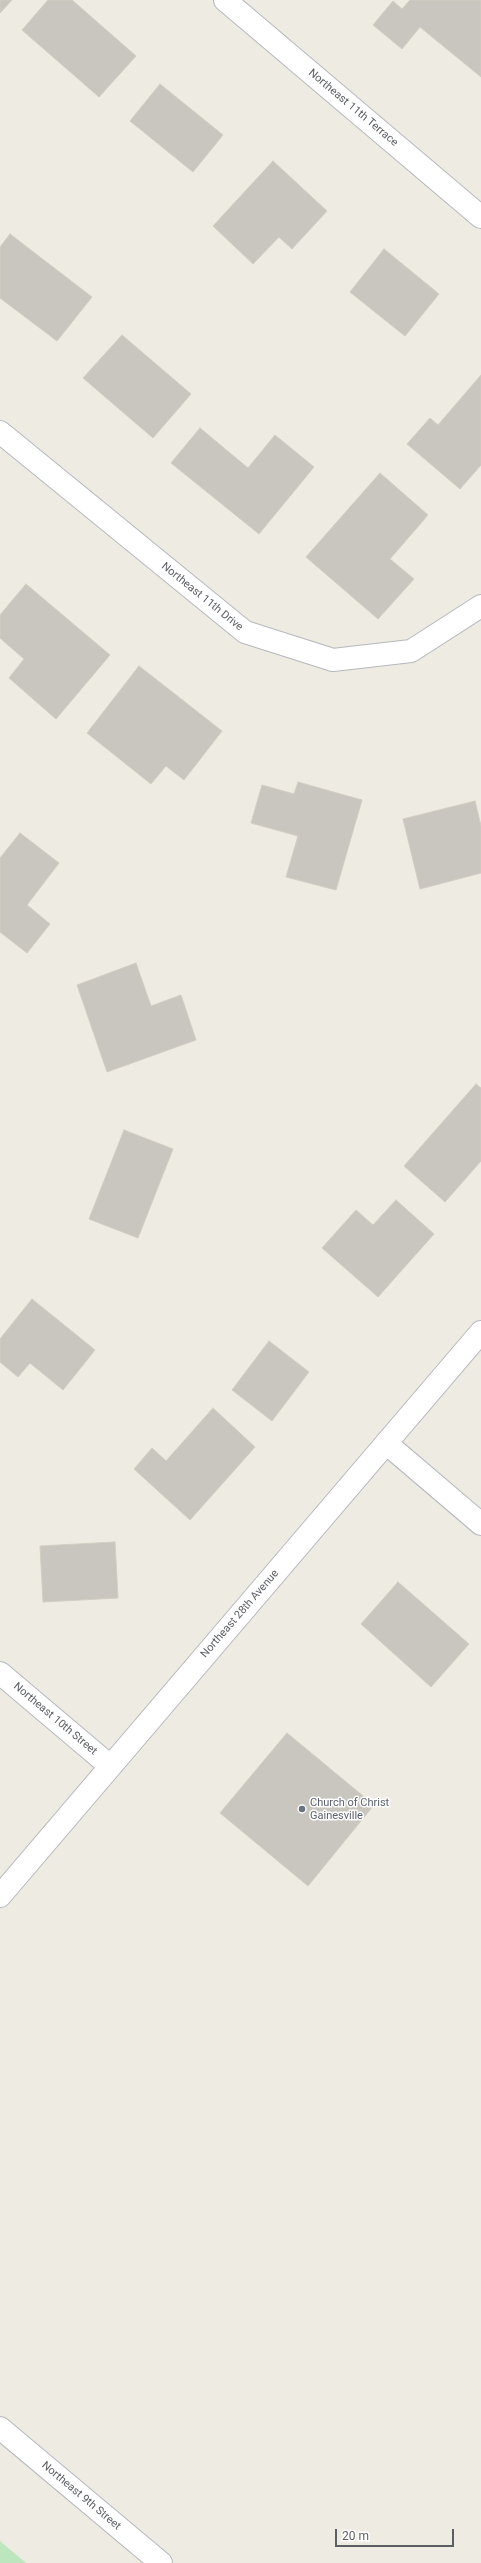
<!DOCTYPE html>
<style>
body{margin:0}
#map{position:relative;width:481px;height:2563px;overflow:hidden;background:#eeebe2;font-family:Roboto,sans-serif}
canvas{display:block}
.scale{position:absolute;left:335px;top:2529px;width:119px;height:18px;box-sizing:border-box;border:2px solid #5b5e63;border-top:0;padding-left:5px;font-size:12px;line-height:14px;white-space:nowrap;color:#5b5e63;-webkit-text-stroke:3px #fff;paint-order:stroke}
</style>
<div id="map">
<canvas width="481" height="2563"></canvas>
<div class="scale">20 m</div>
</div>
<script>
const ctx = document.querySelector('canvas').getContext('2d');
ctx.lineJoin = 'round';
function fill(path, color) {
  ctx.fillStyle = color;
  ctx.fill(path, 'evenodd');
}
function shape(rows) {
  const path = new Path2D();
  for (const r of rows) {
    path.moveTo(r[0], r[1]);
    for (let i = 2; i < r.length; i += 2) path.lineTo(r[i], r[i + 1]);
  }
  return path;
}
function stroke(path, color, width, dash) {
  ctx.strokeStyle = color;
  ctx.lineWidth = width;
  ctx.lineCap = dash ? 'butt' : 'round';
  ctx.setLineDash(dash || []);
  ctx.stroke(path);
}
function write(font, color, halo, rows, align = 'center') {
  ctx.font = font + ' Roboto,sans-serif';
  ctx.lineWidth = 3;
  ctx.setLineDash([]);
  ctx.textBaseline = 'middle';
  ctx.strokeStyle = halo;
  ctx.fillStyle = color;
  for (const [text, x, y, turn = 0] of rows) {
    ctx.save();
    ctx.translate(x, y);
    ctx.rotate((+turn || 0) * Math.PI / 180);
    ctx.textAlign = isNaN(turn) ? turn : align;
    if (halo) ctx.strokeText(text, 0, 0);
    ctx.fillText(text, 0, 0);
    ctx.restore();
  }
}
const green = shape([
 [0,2541,26,2563,0,2563]
]);
const building = shape([
 [0,0,12,0,0,13,0,0],
 [48,0,72,0,136,56,99,97,22,30,48,0],
 [410,0,481,0,481,77,420,27,402,49,373,25,393,1,402,9,410,0],
 [160,84,223,135,193,172,130,121,160,84],
 [273,161,327,211,292,249,279,237,253,264,213,226,273,161],
 [10,234,92,297,57,341,0,298,0,247,10,234],
 [384,249,439,294,405,336,350,292,384,249],
 [122,335,191,394,153,438,83,378,122,335],
 [481,375,481,465,460,489,407,444,430,418,438,425,481,375],
 [200,428,248,468,275,435,314,467,259,534,171,463,200,428],
 [380,473,428,515,390,559,414,579,378,619,306,557,380,473],
 [26,584,110,655,56,719,9,678,24,659,0,638,0,615,26,584],
 [139,666,222,731,184,780,166,766,151,784,87,733,139,666],
 [298,782,362,800,336,890,286,877,298,836,251,823,262,785,294,794,298,782],
 [475,801,481,826,481,873,420,889,403,819,475,801],
 [20,833,59,863,27,905,50,924,27,953,0,932,0,858,20,833],
 [136,963,151,1006,181,995,196,1040,107,1072,77,985,136,963],
 [476,1084,481,1088,481,1161,445,1202,404,1166,476,1084],
 [124,1130,173,1149,138,1238,89,1219,124,1130],
 [396,1200,434,1234,378,1297,322,1248,356,1210,373,1225,396,1200],
 [32,1299,95,1350,63,1390,30,1363,18,1377,0,1362,0,1339,32,1299],
 [269,1341,309,1372,272,1421,232,1390,269,1341],
 [213,1408,255,1447,190,1520,134,1469,152,1448,166,1461,213,1408],
 [115,1542,118,1598,43,1602,40,1546,115,1542],
 [398,1582,469,1644,431,1687,361,1624,398,1582],
 [287,1733,374,1805,308,1886,220,1813,287,1733]
]);
const minor = shape([
 [225,0,481,217],
 [0,432,245,632,333,660,411,651,481,606],
 [386,1443,481,1524],
 [0,1673,110,1766],
 [0,1896,481,1332]
]);
const tertiary = shape([
 [0,2428,161,2563]
]);
const markers = [
 [302,1809,4,"#6b7280"]
];
const streetNames = [
 ["Northeast 11th Terrace",353,108,40],
 ["Northeast 11th Drive",202,597,39],
 ["Northeast 28th Avenue",240,1614,-49],
 ["Northeast 10th Street",55,1719,40],
 ["Northeast 9th Street",81,2496,40]
];
const worshipNames = [
 ["Church of Christ",310,1803],
 ["Gainesville",310,1816]
];
fill(green, '#bee6be');
fill(building, '#c9c6bf');
stroke(building, '#d2cdc1', 1);
stroke(minor, '#b5b8bd', 24);
stroke(tertiary, '#b5b8bd', 24);
stroke(minor, '#fff', 22);
stroke(tertiary, '#fff', 22);
for (const [x, y, r, color] of markers) {
  const dot = new Path2D();
  dot.arc(x, y, r, 0, 2 * Math.PI);
  ctx.fillStyle = color;
  ctx.fill(dot);
  stroke(dot, '#fff', 1.5);
}
write('11px', '#5b5e63', '#fff', streetNames);
write('11px', '#5b616d', '#fff', worshipNames, 'left');
</script>
